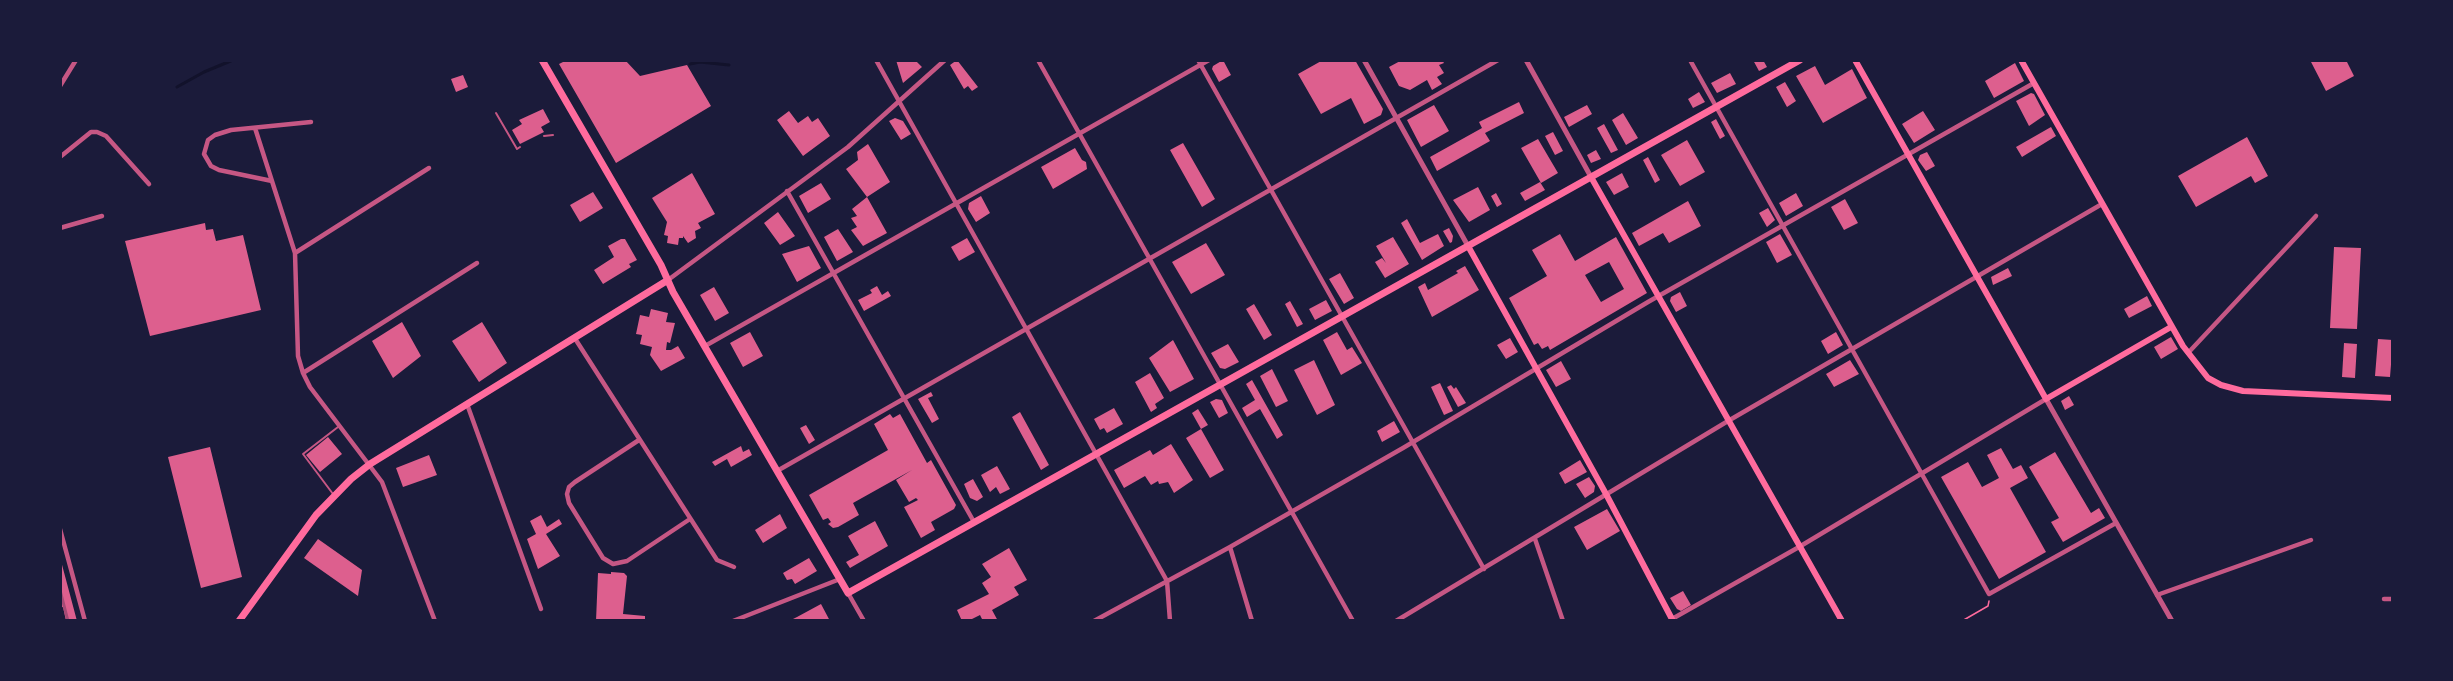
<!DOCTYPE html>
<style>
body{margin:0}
#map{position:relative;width:2453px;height:681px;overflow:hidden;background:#1b1b3a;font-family:Bitter,serif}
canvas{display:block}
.frame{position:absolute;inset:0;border:62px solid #1b1b3a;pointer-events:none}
</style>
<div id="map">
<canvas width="2453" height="681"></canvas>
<div class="frame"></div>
</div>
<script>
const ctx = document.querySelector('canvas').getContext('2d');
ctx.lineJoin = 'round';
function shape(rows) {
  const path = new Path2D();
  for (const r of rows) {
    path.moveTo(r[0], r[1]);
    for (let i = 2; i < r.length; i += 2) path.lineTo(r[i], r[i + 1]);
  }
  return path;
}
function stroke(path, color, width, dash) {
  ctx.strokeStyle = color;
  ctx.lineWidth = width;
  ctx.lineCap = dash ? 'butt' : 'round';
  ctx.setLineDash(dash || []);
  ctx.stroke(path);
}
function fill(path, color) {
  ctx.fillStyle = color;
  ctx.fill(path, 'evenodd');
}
const stream = shape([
 [690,64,700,62,729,65],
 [177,87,204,72,233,60]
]);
const building = shape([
 [567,60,625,60,640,76,687,65,711,106,616,163,559,64],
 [896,60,915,60,922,67,903,83],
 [957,60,978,87,972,91,968,86,964,89,950,65],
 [1223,60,1231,75,1219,82,1212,69,1213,66],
 [1323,60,1355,60,1383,109,1381,115,1364,124,1351,98,1321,114,1298,74],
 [1402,60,1442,60,1444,63,1439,65,1444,73,1437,77,1442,84,1432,90,1427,80,1410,90,1399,86,1389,67],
 [1753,60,1763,60,1767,67,1759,71],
 [2310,60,2346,60,2354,76,2326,91],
 [2015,63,2024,81,1994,98,1985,81],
 [1815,66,1825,85,1852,69,1867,98,1823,123,1796,76],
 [1730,73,1736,84,1717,93,1711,83],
 [463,75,468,87,456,92,451,79],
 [1785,82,1796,101,1787,107,1776,87],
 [1699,92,1705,102,1693,108,1688,99],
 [2031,93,2034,94,2045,115,2029,126,2016,101],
 [1519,102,1524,113,1485,133,1490,141,1437,171,1430,157,1482,128,1479,122],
 [1434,105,1449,131,1421,147,1407,120],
 [1587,105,1592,114,1569,127,1564,117],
 [543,109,550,122,541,127,544,132,520,144,512,130,522,124,519,120],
 [789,111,798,123,808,116,812,122,818,118,830,136,803,156,777,120],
 [1923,111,1935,130,1914,143,1902,124],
 [1623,113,1638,138,1626,145,1612,120],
 [895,118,903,121,911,134,901,140,889,121],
 [1716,119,1725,136,1720,139,1711,122],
 [1604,124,1618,150,1611,153,1597,128],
 [2051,127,2056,136,2022,157,2016,147],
 [1553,132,1563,151,1555,155,1545,136],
 [2247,137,2268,176,2255,183,2251,176,2196,207,2178,176],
 [1538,139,1558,173,1541,183,1521,148],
 [1687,140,1705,172,1680,186,1661,155],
 [1183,143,1215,199,1202,207,1170,150],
 [868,144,890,182,867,197,887,233,863,246,851,230,857,227,851,218,857,216,852,209,867,197,846,169,858,160,857,152],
 [1075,148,1082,160,1086,162,1087,169,1053,189,1041,167],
 [1596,150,1601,159,1591,163,1587,155],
 [1927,152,1935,166,1926,171,1918,160,1920,155],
 [1648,157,1660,180,1655,183,1643,160],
 [692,173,715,214,698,223,701,228,695,231,696,238,688,243,683,236,683,238,679,238,678,245,667,243,668,236,664,235,667,222,652,198],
 [1622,173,1629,187,1614,195,1606,182],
 [1540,182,1545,190,1525,201,1520,193],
 [821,183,831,199,808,213,799,196],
 [1478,187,1490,210,1469,222,1453,200],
 [593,192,603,208,580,222,570,205],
 [1496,193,1502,204,1497,207,1491,196],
 [1796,193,1803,206,1786,216,1779,203],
 [981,196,990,213,976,222,968,209,969,203],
 [1845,199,1858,223,1844,230,1831,207],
 [1688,201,1701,226,1669,243,1663,233,1639,246,1632,233],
 [1768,208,1775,220,1767,227,1759,213],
 [778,212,795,236,780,245,764,223],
 [1407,219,1420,243,1438,234,1444,246,1422,260,1401,223],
 [205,223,206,230,213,229,216,241,243,235,261,310,150,336,125,241],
 [1449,228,1453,236,1452,242,1450,243,1443,231],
 [838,229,853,252,837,261,824,237],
 [1560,234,1575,261,1616,237,1647,293,1550,350,1548,346,1542,349,1538,343,1534,345,1509,298,1547,276,1532,250],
 [1609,262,1624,289,1601,302,1585,275],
 [1780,234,1792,255,1777,263,1766,242],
 [1393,237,1409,264,1385,278,1375,262,1382,258,1386,263,1376,246],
 [967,238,975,252,959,261,951,247],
 [621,239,625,239,637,260,629,264,631,267,603,284,594,270,614,257,608,246],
 [1206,243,1225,275,1191,294,1172,262],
 [809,246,821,268,797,282,782,254],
 [2334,247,2361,248,2357,329,2330,328],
 [1465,266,1479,290,1432,317,1418,287,1425,283,1428,290,1458,273,1456,271],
 [2008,268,2012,276,1993,285,1991,277],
 [1340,273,1354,298,1344,304,1329,279],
 [877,286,882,295,888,291,891,296,864,311,858,300,872,293,870,290],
 [714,287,729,313,715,321,700,295],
 [1680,292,1687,306,1676,312,1670,301,1671,297],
 [2147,296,2152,306,2129,318,2124,309],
 [1326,300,1332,311,1315,320,1309,309],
 [1290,301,1303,324,1297,327,1285,304],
 [1254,304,1272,335,1264,340,1246,309],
 [651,309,668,313,666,322,675,323,670,343,667,342,666,350,671,350,678,346,685,358,661,371,650,355,652,347,640,344,642,335,636,334,640,315,649,317],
 [402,322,421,356,393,378,372,341],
 [482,322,507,363,479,382,452,341],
 [750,332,763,356,743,367,730,343],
 [1337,332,1347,350,1352,347,1362,363,1341,375,1323,340],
 [1836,332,1843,345,1828,354,1821,341],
 [2171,337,2178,349,2161,359,2154,347],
 [1510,338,1518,352,1506,359,1497,345],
 [2378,339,2393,340,2390,377,2375,376],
 [1173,340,1194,379,1170,392,1149,358],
 [2344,343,2357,344,2355,378,2342,377],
 [1228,344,1239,362,1225,369,1220,368,1211,353],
 [1314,360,1335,405,1317,415,1294,370],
 [1850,360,1859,374,1834,387,1826,374],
 [1561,361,1571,379,1556,387,1546,370],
 [1272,369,1288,401,1276,407,1260,376],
 [1150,373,1164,398,1155,404,1157,408,1151,412,1135,382],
 [1252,380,1283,435,1277,439,1260,409,1247,417,1242,408,1255,400,1246,384],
 [1440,383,1453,411,1444,415,1431,387],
 [1451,385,1454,389,1456,387,1466,403,1458,407,1447,387],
 [931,392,933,396,928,398,939,419,932,423,918,399],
 [2069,396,2074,405,2065,410,2061,401],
 [1216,399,1222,400,1228,413,1219,418,1210,402],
 [1114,408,1123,424,1107,433,1104,428,1100,430,1094,419],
 [1198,409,1208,425,1201,429,1192,413],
 [1020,412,1049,465,1041,470,1012,417],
 [890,414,893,418,900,414,927,463,931,460,956,505,954,509,931,522,935,530,921,538,904,507,918,500,916,498,909,502,896,480,912,470,853,503,859,515,838,527,833,528,828,524,831,522,828,518,823,520,809,495,888,450,874,424],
 [1394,421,1400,432,1382,442,1377,431],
 [806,425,815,440,809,444,800,428],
 [1201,429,1224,470,1210,478,1186,438],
 [328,437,342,454,320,472,306,455],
 [1171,444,1193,480,1174,493,1168,482,1159,484,1158,481,1151,485,1145,476,1124,488,1114,470,1150,450,1153,455],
 [741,446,743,452,749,449,752,455,731,467,727,459,715,466,712,462],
 [210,447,242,577,201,588,168,457],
 [2001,448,2013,469,2021,465,2028,478,2010,488,2046,552,1999,579,1941,477,1968,462,1982,487,1999,478,1987,455],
 [2055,452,2091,513,2099,508,2105,518,2063,542,2051,522,2059,518,2029,467],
 [429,455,437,475,403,487,396,468],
 [1580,460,1587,472,1565,484,1559,473],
 [997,466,1010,489,1000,494,996,487,990,492,981,475],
 [1589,477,1595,486,1594,492,1585,498,1576,484],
 [973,479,983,497,977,501,970,498,964,484],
 [1607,509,1620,531,1587,550,1574,527],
 [780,514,787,528,763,543,755,530],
 [541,515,547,527,559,519,562,524,546,534,560,556,538,569,527,539,536,534,530,521],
 [875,521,888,546,850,568,846,562,859,555,848,536],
 [318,539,362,570,358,596,304,558],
 [1009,548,1027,580,1014,587,1019,595,992,610,998,621,983,621,980,615,968,621,962,621,957,610,989,594,982,583,991,577,982,564],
 [809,558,817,571,795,584,792,579,787,580,783,573],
 [60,561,61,561,77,621,66,621,63,607,60,608],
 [611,572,624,573,627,576,623,614,645,616,645,621,596,621,598,573,611,574],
 [1683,591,1691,605,1681,611,1677,609,1670,598],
 [821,604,830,621,789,621,797,617]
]);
const path = shape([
 [1962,621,1988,606,1989,601]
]);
const service = shape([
 [496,113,517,149,520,147],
 [544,136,553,135],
 [333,494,303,454,338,427]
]);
const minor = shape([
 [876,60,1167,581,1170,621],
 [1038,60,1353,621],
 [1198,60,1484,569],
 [1690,60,1989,594,2116,523],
 [60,86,76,60],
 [255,128,295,253,298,356,303,373,310,387,382,482,435,621],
 [60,157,91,132,97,132,106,136,149,184],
 [272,181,219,170,211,166,204,154,208,140,215,135,231,130,311,122],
 [787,191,974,522],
 [60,228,102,216],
 [295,253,429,168],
 [668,280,848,147,945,60],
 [574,337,717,560,734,567],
 [705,346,1209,60],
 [2188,353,2316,216],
 [303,373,477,263],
 [467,404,541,609],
 [639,440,575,482,569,487,567,494,569,503,603,558,613,564,627,561,690,519],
 [777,471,1498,60],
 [60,529,85,621],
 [1535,539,1563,621],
 [1230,547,1252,621],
 [848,593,864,621],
 [2157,595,2311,540],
 [2384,599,2393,599],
 [1672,619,1799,547,2046,399],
 [733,621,840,579],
 [1094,621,1230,547,1403,448,1648,302,2034,83],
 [1396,621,1728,421,2102,204]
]);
const tertiary = shape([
 [1364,60,1468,246],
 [1526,60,1591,177],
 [2046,399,2172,621]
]);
const secondary = shape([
 [1855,60,2046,399,2171,327],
 [2021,60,2183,346,2208,378,2221,385,2243,391,2393,398],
 [1591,177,1842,621],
 [1468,246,1606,494,1673,621]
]);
const primary = shape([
 [542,60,661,265,673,292,848,593,1800,60],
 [239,621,316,515,351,479,370,464,668,280]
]);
const rail = shape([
 [60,590,68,621]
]);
stroke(stream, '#12122b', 3);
fill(building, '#dd5f8e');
stroke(path, '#ff6b9d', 1.5);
stroke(service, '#c65784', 2);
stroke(minor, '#c65784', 4.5);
stroke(tertiary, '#c65784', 5);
stroke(secondary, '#ff6b9d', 6);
stroke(primary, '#ff6b9d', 7);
stroke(rail, '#a44b75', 3);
</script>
